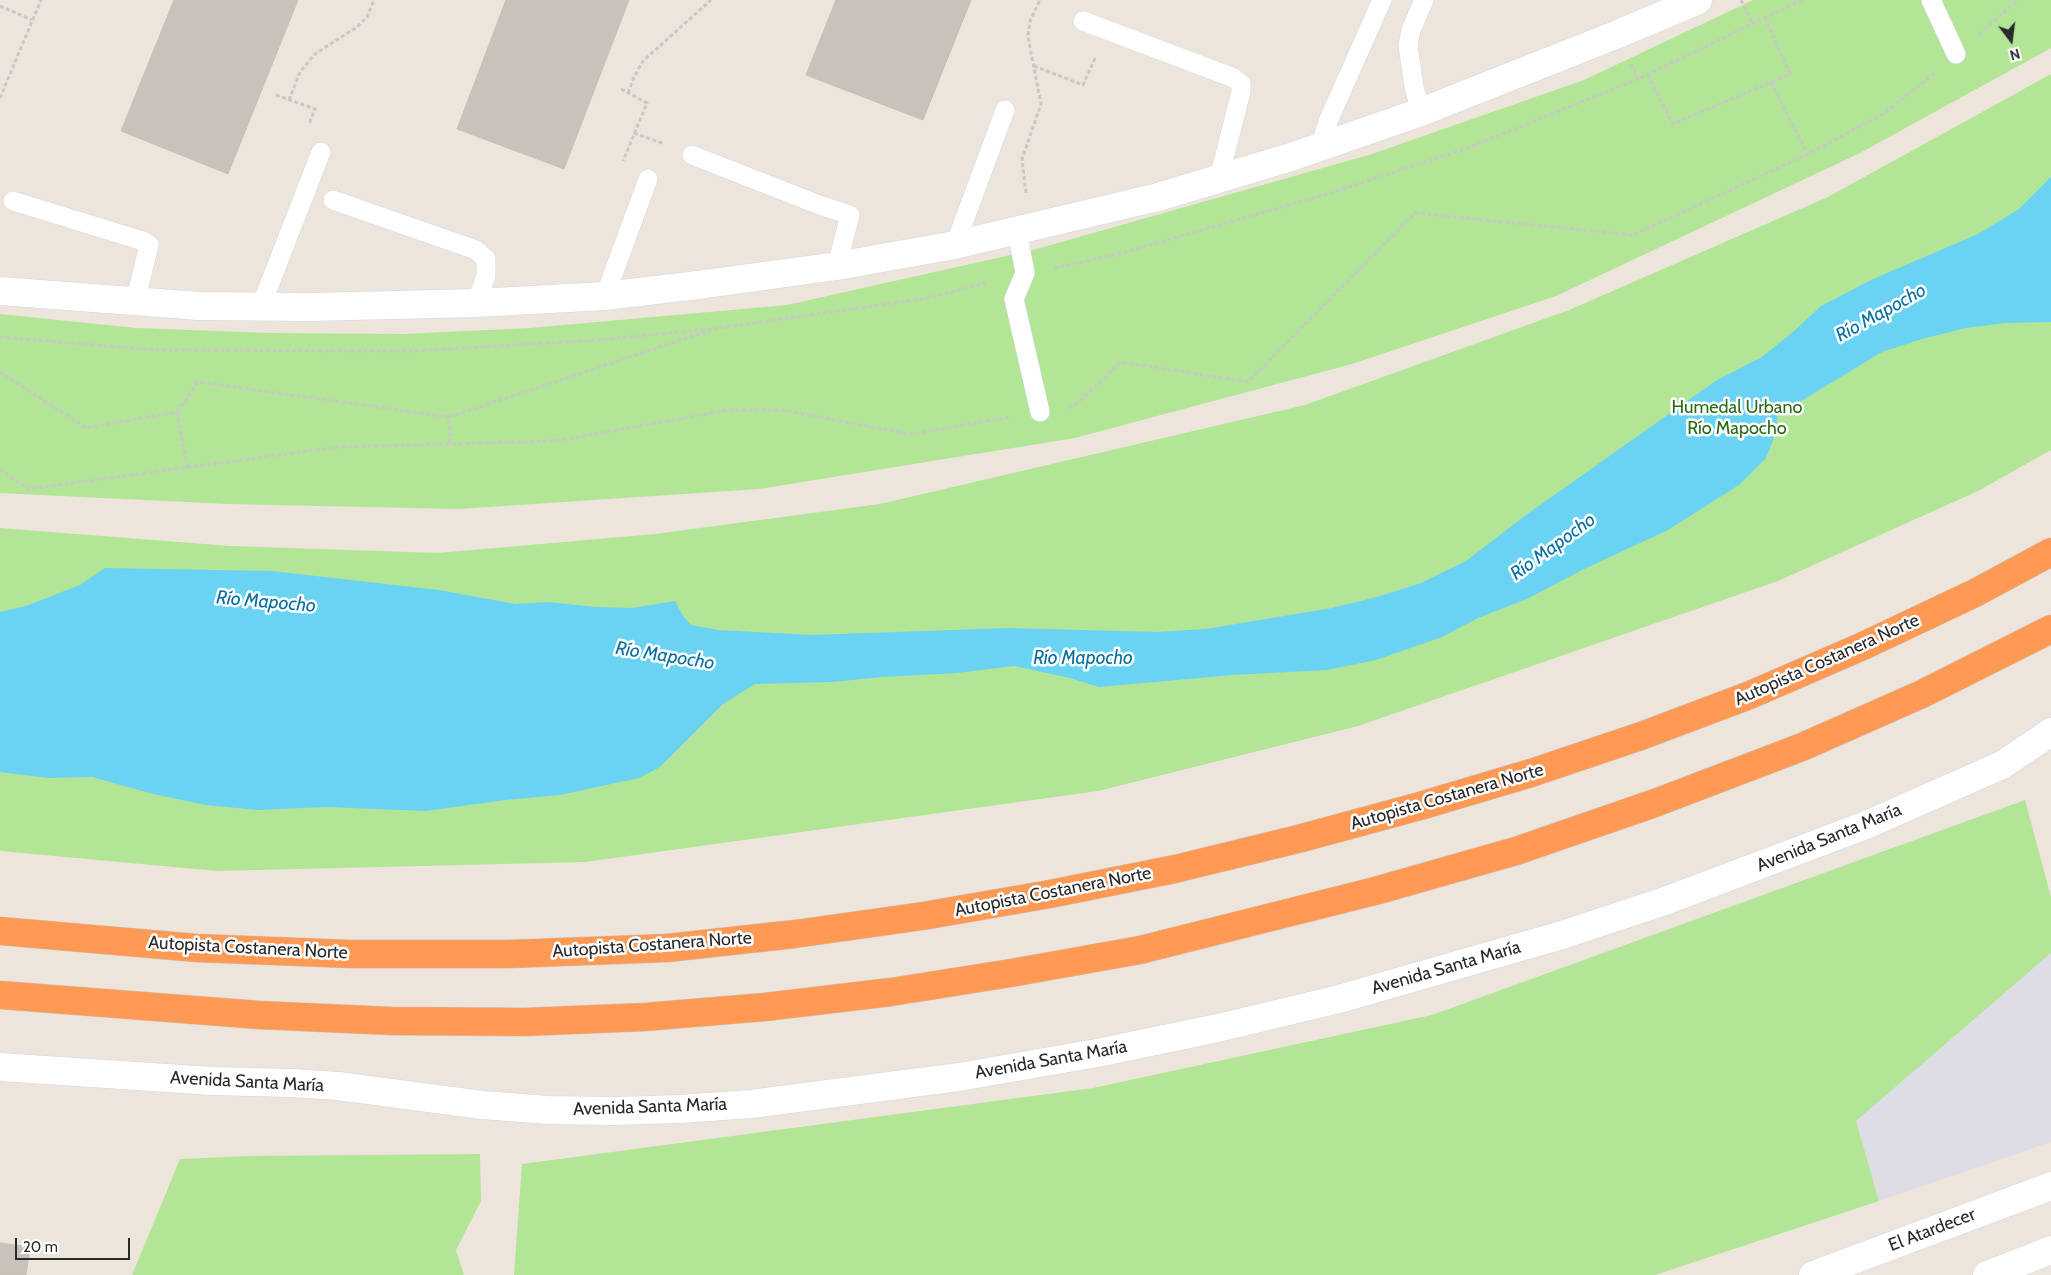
<!DOCTYPE html>
<meta charset="utf-8">
<style>
body{margin:0}
#map{position:relative;width:2051px;height:1275px;overflow:hidden;background:#ede5db;font-family:Cabin,sans-serif}
canvas{display:block}
.north{position:absolute;left:1986px;top:15px;width:50px;height:50px;-webkit-text-stroke:4px #fff;paint-order:stroke;rotate:165deg;font-size:14px;font-weight:700;line-height:20px;text-align:center;color:#2a2a2a}
.north::after{content:'';display:block;margin:auto;width:18px;height:22px;background:#2a2a2a;clip-path:polygon(50% 0,100% 100%,50% 72%,0 100%)}
.scale{position:absolute;left:15px;top:1238px;width:115px;height:22px;box-sizing:border-box;border:2px solid #2a2a2a;border-top:0;padding-left:6px;font-size:15px;line-height:18px;white-space:nowrap;color:#2a2a2a;-webkit-text-stroke:4px #fff;paint-order:stroke}
</style>
<div id="map">
<canvas width="2051" height="1275"></canvas>
<div class="north">N</div>
<div class="scale">20 m</div>
</div>
<script>
const ctx = document.querySelector('canvas').getContext('2d');
ctx.lineJoin = 'round';
function fill(path, color) {
  ctx.fillStyle = color;
  ctx.fill(path, 'evenodd');
}
function shape(rows) {
  const path = new Path2D();
  for (const r of rows) {
    path.moveTo(r[0], r[1]);
    for (let i = 2; i < r.length; i += 2) path.lineTo(r[i], r[i + 1]);
  }
  return path;
}
function stroke(path, color, width, dash) {
  ctx.strokeStyle = color;
  ctx.lineWidth = width;
  ctx.lineCap = dash ? 'butt' : 'round';
  ctx.setLineDash(dash || []);
  ctx.stroke(path);
}
function write(font, color, halo, rows, align = 'center') {
  ctx.font = font + ' Cabin,sans-serif';
  ctx.lineWidth = 5;
  ctx.setLineDash([]);
  ctx.textBaseline = 'middle';
  ctx.strokeStyle = halo;
  ctx.fillStyle = color;
  for (const [text, x, y, turn = 0] of rows) {
    ctx.save();
    ctx.translate(x, y);
    ctx.rotate((+turn || 0) * Math.PI / 180);
    ctx.textAlign = isNaN(turn) ? turn : align;
    if (halo) ctx.strokeText(text, 0, 0);
    ctx.fillText(text, 0, 0);
    ctx.restore();
  }
}
const industrial = shape([
 [2051,953,2051,1142,1879,1201,1855,1121]
]);
const green = shape([
 [1753,0,2051,0,2051,48,1860,153,1556,296,1352,364,1075,438,759,489,459,509,227,504,0,493,0,314,136,328,270,333,404,334,530,328,787,305,1033,250,1372,154,1584,80],
 [2051,74,2051,450,1978,491,1778,581,1358,726,1098,791,585,862,217,871,0,851,0,528,230,546,438,553,655,534,880,504,1305,405,1569,310,1828,197],
 [2025,800,2051,897,2051,953,1856,1121,1879,1201,1655,1275,514,1275,522,1164,1093,1088,1432,1015],
 [480,1154,481,1201,456,1250,464,1275,132,1275,180,1159,249,1156]
]);
const water = shape([
 [2051,177,2051,322,2005,323,1966,328,1922,339,1882,352,1778,415,1773,440,1766,458,1739,485,1668,530,1582,570,1527,599,1478,618,1442,637,1376,660,1327,670,1232,675,1099,687,1070,678,1014,666,957,673,882,677,832,682,755,684,723,704,660,767,639,778,560,795,505,800,426,811,326,807,257,810,206,805,153,794,92,777,49,778,0,772,0,612,26,606,80,585,105,568,272,571,439,590,515,604,548,602,596,607,632,608,675,601,683,616,691,625,718,630,812,635,1008,628,1157,632,1206,629,1332,608,1377,597,1421,583,1466,561,1526,515,1717,380,1762,357,1794,331,1821,306,1873,279,1978,234,2019,209]
]);
const building = shape([
 [174,0,298,0,228,174,121,131,174,0],
 [506,0,629,0,564,169,457,129,506,0],
 [836,0,971,0,923,120,806,75,836,0],
 [0,1243,30,1247,26,1275,0,1275,0,1243]
]);
const path = shape([
 [1741,0,1753,24],
 [0,6,32,20],
 [1979,34,2018,0],
 [1631,64,1638,79],
 [1034,66,1083,85,1096,56],
 [1648,75,1673,124,1790,74,1765,18],
 [1771,83,1808,154],
 [621,89,647,103,623,161],
 [628,93,634,77,643,61,711,0],
 [276,95,315,109,309,124],
 [0,98,41,0],
 [289,100,300,72,315,54,357,27,367,17,374,0],
 [634,133,664,144],
 [1026,193,1022,159,1041,104,1028,37,1030,21,1040,0],
 [1054,268,1119,254,1327,194,1465,149,1638,79,1802,0],
 [0,337,156,350,413,351,599,340,719,328,928,298,989,282],
 [0,372,86,428,177,412,198,382,449,417],
 [1069,407,1073,407,1121,362,1248,382,1415,213,1633,235,1808,154,1883,114,1935,73],
 [177,412,187,467],
 [450,443,449,417,711,330],
 [0,469,28,489,338,447,556,441,728,410,781,410,911,434,1011,417]
]);
const service = shape([
 [1931,0,1956,54],
 [1083,21,1234,78,1241,84,1241,92,1219,178],
 [1421,112,1414,87,1408,45,1411,30,1424,0],
 [1320,147,1329,119,1382,0],
 [692,155,822,206,850,215,837,266],
 [333,200,476,250,486,259,486,276,476,303],
 [13,201,143,241,149,245,135,302],
 [1017,230,1025,273,1014,299,1040,412],
 [955,245,1005,110],
 [605,296,648,179],
 [261,306,321,152]
]);
const minor = shape([
 [0,1067,212,1081,292,1083,338,1086,482,1105,548,1110,615,1111,680,1109,751,1104,959,1077,1097,1053,1218,1028,1339,999,1562,935,1665,901,1866,825,2002,765,2051,732],
 [1813,1275,2051,1186],
 [1987,1275,2051,1250]
]);
const tertiary = shape([
 [0,291,199,306,311,307,476,303,605,296,698,285,837,266,955,245,1158,197,1294,156,1421,112,1618,34,1698,0]
]);
const motorway = shape([
 [0,931,197,948,351,954,509,954,667,948,795,934,923,916,1050,894,1175,869,1298,839,1420,806,1531,773,1641,736,1750,695,1863,646,1975,593,2051,552],
 [0,995,259,1015,392,1021,525,1022,645,1017,765,1007,891,992,1011,973,1140,950,1375,891,1516,851,1655,803,1802,747,1922,694,2051,629]
]);
const parkNames = [
 ["Humedal Urbano",1737,408],
 ["Río Mapocho",1737,429]
];
const streetNames = [
 ["Autopista Costanera Norte",1827,660,-24],
 ["Autopista Costanera Norte",1447,797,-16],
 ["Avenida Santa María",1829,838,-22],
 ["Autopista Costanera Norte",1053,892,-11],
 ["Autopista Costanera Norte",652,945,-4],
 ["Autopista Costanera Norte",248,948,3],
 ["Avenida Santa María",1446,968,-16],
 ["Avenida Santa María",1051,1060,-10],
 ["Avenida Santa María",247,1082,3],
 ["Avenida Santa María",650,1107,-2],
 ["El Atardecer",1932,1230,-21]
];
const waterNames = [
 ["Río Mapocho",1881,313,-29],
 ["Río Mapocho",1553,547,-36],
 ["Río Mapocho",266,602,5],
 ["Río Mapocho",665,656,9],
 ["Río Mapocho",1083,658]
];
fill(industrial, '#dedce5');
fill(green, '#b3e596');
fill(water, '#6ad3f3');
fill(building, '#c8c2bb');
stroke(building, '#c8c1b5', 1);
stroke(service, '#d1d5e3', 20);
stroke(minor, '#d1d5e3', 29);
stroke(tertiary, '#d1d5e3', 29);
stroke(motorway, '#c8c8c8', 29);
stroke(path, '#c8c8c8', 3, [4, 2.5]);
stroke(service, '#fff', 19);
stroke(minor, '#fff', 28);
stroke(tertiary, '#fff', 28);
stroke(motorway, '#ff9954', 28);
write('18px', '#2b6a17', '#fff', parkNames);
write('18px', '#2a2a2a', '#fff', streetNames);
write('italic 19px', '#0870a0', '#fff', waterNames);
</script>
